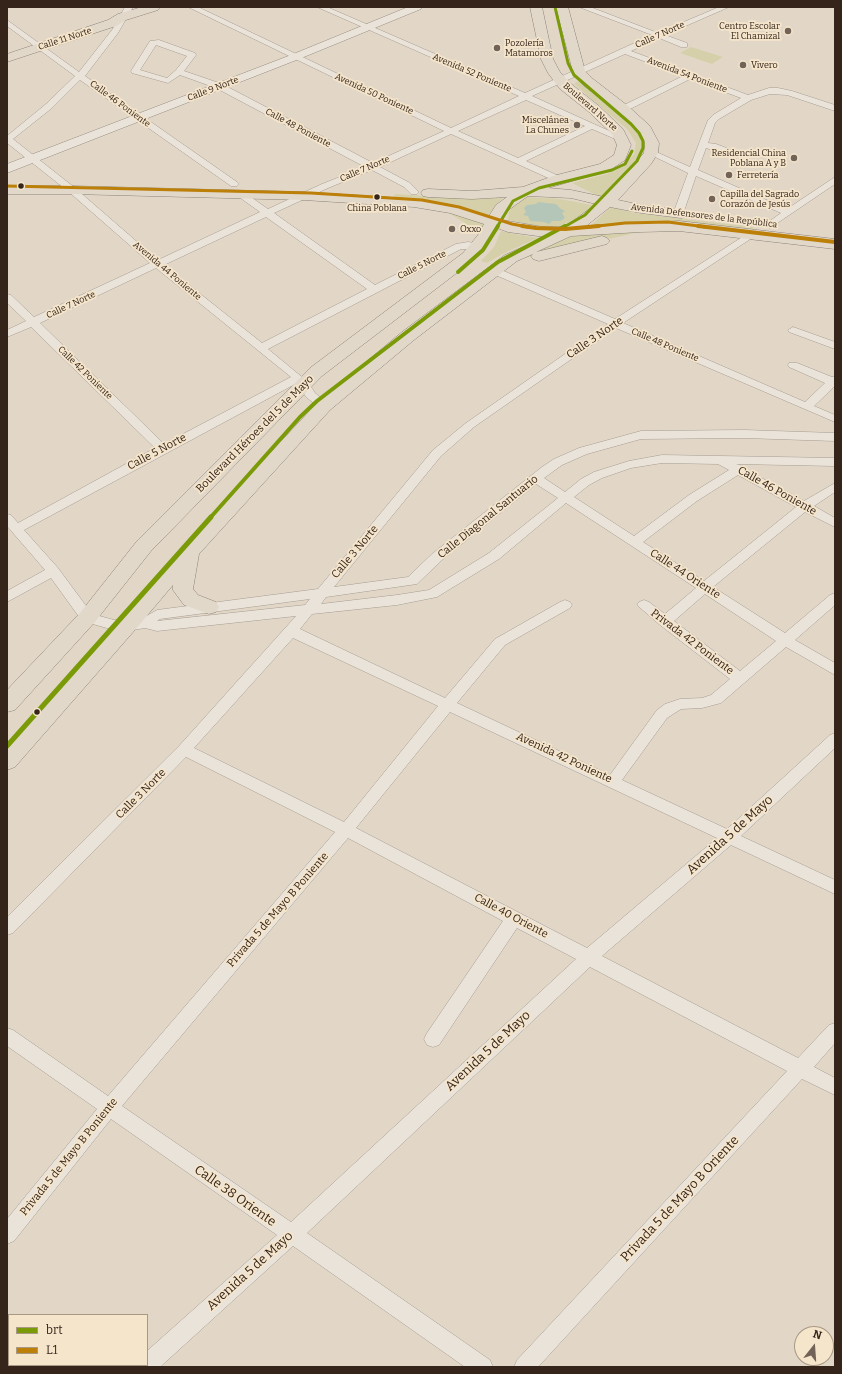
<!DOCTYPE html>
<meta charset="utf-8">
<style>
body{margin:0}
#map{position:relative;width:842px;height:1374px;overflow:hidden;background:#e2d7c7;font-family:Bitter,serif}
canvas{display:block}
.frame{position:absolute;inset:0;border:8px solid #34241a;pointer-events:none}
.legend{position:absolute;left:8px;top:1314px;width:140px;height:52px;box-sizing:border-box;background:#f5e5cb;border:1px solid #a89884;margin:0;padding:5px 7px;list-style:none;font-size:12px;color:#34241a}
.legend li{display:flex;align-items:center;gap:8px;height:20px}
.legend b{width:20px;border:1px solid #a89884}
.north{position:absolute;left:794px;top:1326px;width:40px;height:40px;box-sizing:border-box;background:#f5e5cb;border:1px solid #a89884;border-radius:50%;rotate:17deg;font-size:11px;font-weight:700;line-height:16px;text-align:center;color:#34241a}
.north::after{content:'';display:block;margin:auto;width:14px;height:18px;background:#716357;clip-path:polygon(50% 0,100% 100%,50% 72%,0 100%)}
</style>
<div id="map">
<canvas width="842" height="1374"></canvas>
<div class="frame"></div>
<ul class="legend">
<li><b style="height:5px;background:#7b9a08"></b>brt</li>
<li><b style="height:5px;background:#bc7f08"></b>L1</li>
</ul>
<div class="north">N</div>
</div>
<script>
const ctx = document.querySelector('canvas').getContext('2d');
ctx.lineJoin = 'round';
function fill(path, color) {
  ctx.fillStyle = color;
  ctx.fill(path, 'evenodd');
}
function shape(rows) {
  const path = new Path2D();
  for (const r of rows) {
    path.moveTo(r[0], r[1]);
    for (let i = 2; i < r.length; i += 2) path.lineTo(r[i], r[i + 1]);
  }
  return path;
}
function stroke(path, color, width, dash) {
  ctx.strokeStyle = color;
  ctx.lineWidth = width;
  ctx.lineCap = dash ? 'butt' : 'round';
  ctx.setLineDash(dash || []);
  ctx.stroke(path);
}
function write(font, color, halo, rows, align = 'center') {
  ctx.font = font + ' Bitter,serif';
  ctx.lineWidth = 3.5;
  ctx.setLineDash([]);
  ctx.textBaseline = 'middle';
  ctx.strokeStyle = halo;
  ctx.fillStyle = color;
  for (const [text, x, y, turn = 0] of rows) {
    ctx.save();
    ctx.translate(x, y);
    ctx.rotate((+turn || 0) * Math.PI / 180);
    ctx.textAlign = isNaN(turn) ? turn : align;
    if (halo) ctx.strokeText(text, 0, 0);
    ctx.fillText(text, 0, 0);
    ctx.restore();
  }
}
const green = shape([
 [691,47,723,57,712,64,680,53],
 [578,81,641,132,645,139,644,148,636,161,613,186,600,197,572,183,607,174,623,167,634,154,636,143,627,129,574,84],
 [395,194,471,199,503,198,495,206,488,216,464,208,435,201,394,197],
 [527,197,560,199,592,205,583,215,560,226,544,227,508,220,509,212,512,207,521,199],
 [611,207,634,213,753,227,753,230,675,222,639,221,590,226],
 [444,210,488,224,483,234],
 [501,231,515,234,538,238,504,253,487,263,481,261,494,247],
 [644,231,520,259,569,236]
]);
const water = shape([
 [538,202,556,204,561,209,565,211,562,213,565,218,560,221,552,221,549,224,544,222,530,221,528,216,523,215,526,212,524,208,527,205,536,204]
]);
const street = shape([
 [125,7,133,7,118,33,85,76,237,182,239,184,237,186,231,186,80,80,52,108,13,139,75,188,158,260,260,212,239,197,237,195,239,193,245,193,268,209,322,184,365,167,216,88,180,75,168,83,132,73,131,71,150,41,159,40,195,53,196,55,184,71,222,84,373,163,444,131,188,7,198,7,451,128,519,96,317,7,327,7,525,93,652,35,579,7,590,7,658,33,719,7,729,7,665,35,687,43,687,47,681,47,659,38,631,51,748,95,769,88,778,88,792,91,835,105,835,111,787,95,770,94,751,100,719,119,715,123,708,143,716,144,737,152,738,154,734,157,706,148,698,170,787,209,835,177,835,184,770,228,767,227,765,225,767,223,781,213,696,176,683,214,681,216,675,216,673,214,688,173,647,153,651,150,654,151,690,167,708,120,713,115,741,98,690,79,626,111,620,111,619,109,620,107,683,76,625,54,532,96,627,139,623,142,620,141,592,129,526,161,561,177,563,179,561,181,555,181,451,134,380,167,410,183,419,192,417,194,411,194,404,187,372,170,328,188,274,213,375,285,456,244,468,242,481,244,483,246,478,249,461,249,268,349,308,382,315,393,328,404,330,406,328,408,320,408,306,397,297,383,24,530,58,568,92,614,114,620,127,621,141,619,157,610,318,589,433,450,466,423,608,324,491,273,490,271,491,269,499,269,615,319,750,232,753,231,758,234,623,323,805,402,825,383,789,367,788,365,789,363,797,363,832,377,835,377,835,386,814,406,835,415,835,422,616,328,474,427,441,456,334,587,408,577,432,554,542,467,554,459,579,448,641,431,744,430,835,433,835,441,744,438,641,439,587,454,562,465,544,478,565,492,581,479,594,472,629,461,662,455,835,458,835,466,736,464,743,466,745,469,804,501,835,483,835,492,814,506,835,518,835,527,805,512,713,587,785,633,830,595,835,593,835,605,795,640,835,663,835,675,786,647,721,703,702,708,681,709,667,718,622,780,727,829,830,735,835,733,835,748,741,836,835,880,835,894,731,845,602,956,798,1058,829,1025,835,1023,835,1043,814,1067,835,1078,835,1095,802,1079,538,1367,514,1367,517,1360,787,1071,590,967,307,1233,490,1360,493,1367,465,1367,293,1246,160,1367,135,1367,136,1365,147,1365,147,1351,277,1235,111,1119,14,1241,7,1244,7,1219,97,1109,7,1046,7,1028,13,1030,108,1096,335,832,186,757,13,933,7,935,7,917,179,746,296,616,157,631,145,628,127,631,114,630,82,621,51,578,7,602,7,591,45,570,7,526,7,514,11,515,18,523,155,448,31,327,7,337,7,330,26,321,7,303,7,294,11,295,34,317,150,263,69,192,7,143,7,136,46,104,75,76,7,26,7,20,79,72,112,30,125,7],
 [156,45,187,56,176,70,167,78,140,70,156,45],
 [526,100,585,126,518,158,458,131,526,100],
 [266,217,367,289,262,343,164,265,266,217],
 [156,268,291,377,164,444,40,323,156,268],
 [662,463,718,464,729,470,689,495,634,536,574,497,589,485,602,478,631,468,662,463],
 [738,475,796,507,704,581,643,542,697,501,738,475],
 [536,484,558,498,489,553,429,590,397,595,321,604,326,597,417,584,442,560,536,484],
 [566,503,696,588,665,614,649,602,644,600,639,602,637,605,660,625,730,679,711,695,702,698,680,699,665,704,657,710,610,775,457,703,505,645,570,608,572,605,570,602,565,600,560,602,495,639,445,698,300,629,312,614,397,605,437,597,499,559,566,503],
 [705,594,776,641,740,671,674,621,705,594],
 [310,599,305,605,157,621,160,619,310,599],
 [293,638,438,706,344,822,194,748,293,638],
 [450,712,717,838,587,948,356,828,450,712],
 [348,838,503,921,427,1033,424,1039,427,1045,433,1047,439,1045,517,928,576,959,291,1222,122,1106,348,838],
 [793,327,835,342,835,349,789,332,788,330,793,327]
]);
const secondary = shape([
 [408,7,422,7,421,9,299,59,7,173,7,164,291,55,408,7]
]);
const primary = shape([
 [142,7,160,7,158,10,126,20,116,26,7,62,7,54,108,20,118,14,142,7],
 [530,7,542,7,553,59,560,72,570,83,599,106,623,129,631,145,625,160,610,170,548,188,571,190,604,197,644,153,645,143,639,131,618,112,583,85,573,72,556,7,568,7,585,71,593,79,628,106,650,126,659,143,658,153,651,164,618,200,641,205,681,210,686,211,688,214,686,217,681,218,641,213,610,207,586,226,679,221,835,239,835,249,679,231,640,232,571,236,536,252,602,236,607,238,610,241,607,244,539,261,533,259,531,256,533,254,517,261,414,340,330,410,199,554,193,589,198,595,216,602,219,607,216,612,209,614,184,605,173,590,173,585,134,631,15,767,7,770,7,746,120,621,183,546,318,402,402,332,505,255,545,237,508,232,497,228,490,240,475,259,322,376,151,551,94,623,15,710,7,712,7,690,80,613,137,541,310,368,463,253,478,235,484,224,450,213,414,207,304,200,72,194,7,194,7,186,72,186,304,192,414,199,452,205,489,216,496,205,507,197,472,199,428,197,423,196,421,193,423,190,428,189,472,191,523,187,553,176,600,164,614,155,617,145,612,134,589,112,560,89,548,73,541,59,530,7],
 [528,196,571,198,596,204,565,227,543,227,502,220,507,211,528,196]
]);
const bus1Far2 = shape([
 [555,7,568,63,574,75,631,124,639,133,643,141,643,148,637,161,585,215,564,227],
 [497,227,513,201,539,188,612,170,625,164,632,151]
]);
const bus1Far1 = shape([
 [458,272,483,250,498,226],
 [210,518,300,417,317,401,498,262,565,226]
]);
const bus1 = shape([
 [7,746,211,517]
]);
const bus2Far1 = shape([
 [7,186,311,193,422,200,459,207,512,224,528,227],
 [589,227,625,223,668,222,706,227]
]);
const bus2 = shape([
 [522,226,536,228,565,229,599,226],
 [698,226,835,242]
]);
const markers = [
 [788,31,4,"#716357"],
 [497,48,4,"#716357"],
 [743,65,4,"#716357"],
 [577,125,4,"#716357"],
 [794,158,4,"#716357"],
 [729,175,4,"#716357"],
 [21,186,3.5,"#34241a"],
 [377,197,3.5,"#34241a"],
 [712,199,4,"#716357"],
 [452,229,4,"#716357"],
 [37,712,3.5,"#34241a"]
];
const farPoinames = [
 ["Centro Escolar",780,26,"right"],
 ["El Chamizal",780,36,"right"],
 ["Pozolería",505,43],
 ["Matamoros",505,53],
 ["Vivero",751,65],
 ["Miscelánea",569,120,"right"],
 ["La Chunes",569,130,"right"],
 ["Residencial China",786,153,"right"],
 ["Poblana A y B",786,163,"right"],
 ["Ferretería",737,175],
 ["Capilla del Sagrado",720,194],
 ["Corazón de Jesús",720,204],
 ["Oxxo",460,229]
];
const farStreetnames = [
 ["Calle 7 Norte",660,35,-24],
 ["Calle 11 Norte",65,39,-18],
 ["Avenida 52 Poniente",472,73,23],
 ["Avenida 54 Poniente",687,75,21],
 ["Calle 9 Norte",213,89,-21],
 ["Avenida 50 Poniente",374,94,25],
 ["Calle 46 Poniente",120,104,36],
 ["Boulevard Norte",590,107,41],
 ["Calle 48 Poniente",298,128,28],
 ["Calle 7 Norte",365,169,-23],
 ["Avenida Defensores de la República",704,216,7],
 ["Calle 5 Norte",422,265,-27],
 ["Avenida 44 Poniente",167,271,40],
 ["Calle 7 Norte",71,305,-25],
 ["Calle 48 Poniente",665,345,23],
 ["Calle 42 Poniente",85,373,44]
];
const farBusnames = [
 ["China Poblana",377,208]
];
const streetNames = [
 ["Calle 3 Norte",595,338,-34],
 ["Boulevard Héroes del 5 de Mayo",255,434,-45],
 ["Calle 5 Norte",157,452,-28],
 ["Calle 46 Poniente",777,491,29],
 ["Calle Diagonal Santuario",488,517,-39],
 ["Calle 3 Norte",355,552,-50],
 ["Calle 44 Oriente",685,574,33],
 ["Privada 42 Poniente",692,642,37],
 ["Avenida 42 Poniente",564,758,25],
 ["Calle 3 Norte",141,794,-45],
 ["Privada 5 de Mayo B Poniente",278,910,-49],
 ["Calle 40 Oriente",511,916,28],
 ["Privada 5 de Mayo B Poniente",69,1157,-51]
];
const nearStreetnames = [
 ["Avenida 5 de Mayo",730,835,-42],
 ["Avenida 5 de Mayo",488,1051,-43],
 ["Calle 38 Oriente",235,1196,35],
 ["Privada 5 de Mayo B Oriente",680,1199,-47],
 ["Avenida 5 de Mayo",250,1271,-42]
];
fill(green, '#d5d0a9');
fill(water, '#b4c6b8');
stroke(street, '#a69c91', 1);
stroke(secondary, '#968c81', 1);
stroke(primary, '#8c8278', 1);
fill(street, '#eae3d9');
fill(secondary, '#eae3d9');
fill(primary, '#e2d8ca');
stroke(bus1Far2, '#7b9a08', 3);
stroke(bus1Far1, '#7b9a08', 4);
stroke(bus1, '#7b9a08', 5);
stroke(bus2Far1, '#bc7f08', 3);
stroke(bus2, '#bc7f08', 4);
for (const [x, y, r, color] of markers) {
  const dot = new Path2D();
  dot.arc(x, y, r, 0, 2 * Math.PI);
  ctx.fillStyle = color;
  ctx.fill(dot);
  stroke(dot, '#f5e5cb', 1.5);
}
write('9px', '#34241a', '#f5e5cb', farPoinames, 'left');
write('9px', '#34241a', '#f5e5cb', farStreetnames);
write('9px', '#34241a', '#f5e5cb', farBusnames);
write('11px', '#34241a', '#f5e5cb', streetNames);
write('13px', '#34241a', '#f5e5cb', nearStreetnames);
</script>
